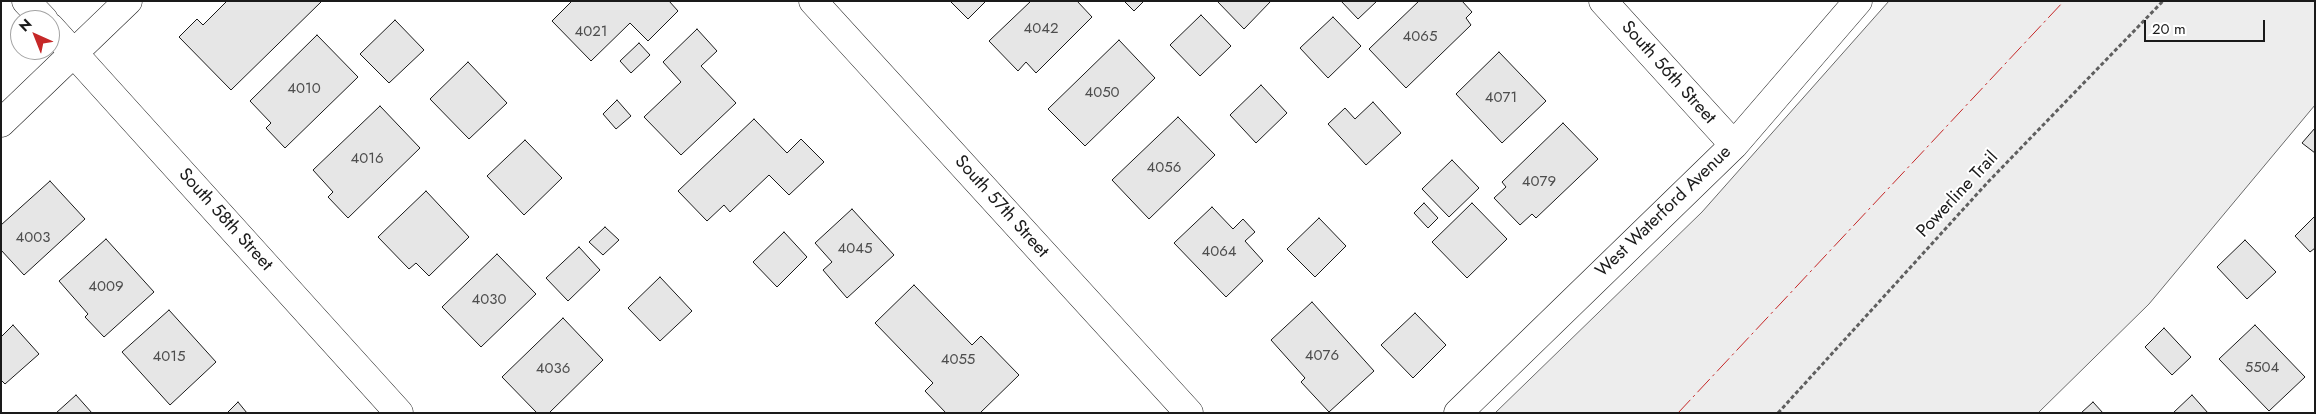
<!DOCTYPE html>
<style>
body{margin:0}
#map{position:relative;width:2316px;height:414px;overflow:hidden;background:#fff;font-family:Jost,sans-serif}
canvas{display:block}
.frame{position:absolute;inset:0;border:2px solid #1a1a1a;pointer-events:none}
.north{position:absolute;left:10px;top:10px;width:50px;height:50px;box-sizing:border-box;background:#fff;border:1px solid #a3a3a3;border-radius:50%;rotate:316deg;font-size:14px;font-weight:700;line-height:20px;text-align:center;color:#1a1a1a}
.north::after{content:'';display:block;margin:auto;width:18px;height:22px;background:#c62828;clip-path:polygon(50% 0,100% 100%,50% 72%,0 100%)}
.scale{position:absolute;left:2144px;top:20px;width:121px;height:22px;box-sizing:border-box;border:2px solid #1a1a1a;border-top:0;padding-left:6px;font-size:15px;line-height:18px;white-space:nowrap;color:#1a1a1a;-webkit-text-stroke:4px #fff;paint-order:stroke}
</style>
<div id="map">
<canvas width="2316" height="414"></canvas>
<div class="frame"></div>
<div class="north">N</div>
<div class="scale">20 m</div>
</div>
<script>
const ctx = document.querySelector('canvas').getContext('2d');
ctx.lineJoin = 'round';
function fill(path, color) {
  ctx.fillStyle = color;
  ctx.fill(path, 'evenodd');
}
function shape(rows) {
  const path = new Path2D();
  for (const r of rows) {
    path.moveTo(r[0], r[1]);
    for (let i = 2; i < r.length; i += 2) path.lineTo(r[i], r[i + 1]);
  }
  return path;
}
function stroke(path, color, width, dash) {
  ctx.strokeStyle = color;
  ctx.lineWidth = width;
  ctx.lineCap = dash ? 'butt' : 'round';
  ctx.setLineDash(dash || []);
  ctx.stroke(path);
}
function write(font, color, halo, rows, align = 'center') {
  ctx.font = font + ' Jost,sans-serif';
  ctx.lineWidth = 4;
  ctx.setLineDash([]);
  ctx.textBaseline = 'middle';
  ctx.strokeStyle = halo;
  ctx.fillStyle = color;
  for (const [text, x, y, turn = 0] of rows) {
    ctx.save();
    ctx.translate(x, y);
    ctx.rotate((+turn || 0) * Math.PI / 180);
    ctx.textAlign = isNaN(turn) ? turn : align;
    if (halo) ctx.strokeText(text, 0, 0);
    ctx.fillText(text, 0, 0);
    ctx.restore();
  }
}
const green = shape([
 [1889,1,2315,1,2315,105,2149,304,2038,413,1495,413,1702,212,1889,1]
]);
const building = shape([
 [227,1,322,1,231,90,179,37,197,19,203,25,227,1],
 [572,1,669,1,678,11,648,41,630,23,591,61,552,21,572,1],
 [950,1,986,1,968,19,950,1],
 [1031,1,1077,1,1092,17,1036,73,1026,62,1018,71,989,41,1031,1],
 [1124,1,1144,1,1134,11,1124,1],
 [1217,1,1271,1,1244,29,1217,1],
 [1341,1,1377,1,1358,19,1341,1],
 [1419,1,1462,1,1472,12,1466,18,1471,25,1406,88,1369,49,1419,1],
 [1201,15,1231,46,1200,76,1170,45,1201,15],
 [1333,17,1361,46,1328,78,1300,48,1333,17],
 [395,20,424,50,389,83,360,54,395,20],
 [697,29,717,51,701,66,736,103,681,155,644,117,681,82,663,62,697,29],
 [317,35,358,77,285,148,266,128,271,123,250,101,317,35],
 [1119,40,1155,78,1085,146,1048,109,1119,40],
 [639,43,650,55,631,73,620,61,639,43],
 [1499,52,1546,101,1502,143,1456,94,1499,52],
 [468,62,507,103,469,139,430,99,468,62],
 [1261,85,1287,113,1256,143,1230,115,1261,85],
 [617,100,631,116,616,129,603,114,617,100],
 [1373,102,1401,133,1366,165,1328,124,1345,108,1355,119,1373,102],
 [380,106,420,148,348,218,328,197,333,192,313,170,380,106],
 [1178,117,1215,155,1149,219,1112,180,1178,117],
 [754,119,787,153,801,139,824,162,789,195,769,175,730,212,724,205,707,221,678,191,754,119],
 [1563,123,1598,159,1536,218,1532,214,1520,225,1494,198,1506,187,1502,182,1563,123],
 [2315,128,2315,153,2302,143,2315,128],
 [525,140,562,178,524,215,487,176,525,140],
 [1452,160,1479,188,1449,217,1422,189,1452,160],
 [50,181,85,219,24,275,1,250,1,225,50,181],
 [426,191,469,237,429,276,416,263,409,269,378,237,426,191],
 [1424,203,1438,218,1428,228,1414,213,1424,203],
 [1472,203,1507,239,1467,278,1432,242,1472,203],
 [1212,207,1233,229,1243,219,1255,232,1245,241,1263,261,1226,297,1174,243,1212,207],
 [852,209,894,255,847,298,823,270,832,262,815,243,852,209],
 [2315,216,2315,248,2310,252,2295,236,2315,216],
 [1319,218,1346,246,1315,277,1287,249,1319,218],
 [605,227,619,240,603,255,589,242,605,227],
 [784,232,807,257,777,287,753,262,784,232],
 [106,239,154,292,104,337,85,317,88,314,59,281,106,239],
 [2245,240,2276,272,2247,299,2217,267,2245,240],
 [579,247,600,270,568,301,546,278,579,247],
 [497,254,536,294,481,347,442,307,497,254],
 [660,277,692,311,660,341,628,308,660,277],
 [914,285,972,345,981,336,1019,375,980,413,946,413,925,391,933,383,875,323,914,285],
 [1312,302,1374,371,1329,412,1301,382,1305,378,1271,340,1312,302],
 [169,310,216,362,170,405,122,352,169,310],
 [1415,313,1446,345,1413,378,1381,345,1415,313],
 [563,318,603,360,549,413,537,413,502,377,563,318],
 [13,325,39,354,5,384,1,380,1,337,13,325],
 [2255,325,2305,377,2269,411,2219,359,2255,325],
 [2164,328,2191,357,2172,375,2145,347,2164,328],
 [76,395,92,413,56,413,76,395],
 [2192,395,2208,413,2173,413,2192,395],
 [238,402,247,413,227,413,238,402],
 [2093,402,2103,413,2081,413,2093,402]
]);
const path = shape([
 [1778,413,1988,182,2163,1]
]);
const street = shape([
 [26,1,44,20],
 [813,1,1189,413],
 [1603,1,1734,145],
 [50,27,399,413],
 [1,123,128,1],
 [1458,413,1734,145,1858,1]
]);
const power = shape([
 [1678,413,2064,1]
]);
const numberNames = [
 ["4042",1041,29],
 ["4021",591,32],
 ["4065",1420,37],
 ["4010",304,89],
 ["4050",1102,93],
 ["4071",1501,98],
 ["4016",367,159],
 ["4056",1164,168],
 ["4079",1539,182],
 ["4003",33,238],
 ["4045",855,249],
 ["4064",1219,252],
 ["4009",106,287],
 ["4030",489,300],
 ["4076",1322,356],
 ["4015",169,357],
 ["4055",958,360],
 ["5504",2262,368],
 ["4036",553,369]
];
const streetNames = [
 ["South 56th Street",1668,73,48],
 ["Powerline Trail",1958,195,-47],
 ["South 57th Street",1001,207,48],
 ["West Waterford Avenue",1664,212,-44],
 ["South 58th Street",225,220,48]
];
fill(green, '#ededed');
stroke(green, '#6a6a6a', 1);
fill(building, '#e6e6e6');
stroke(building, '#1a1a1a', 1);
stroke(street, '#1a1a1a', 29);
stroke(path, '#5f5f5f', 3, [4, 2.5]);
stroke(street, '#fff', 28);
stroke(power, '#c62828', 1, [18, 4, 2.5, 4]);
write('15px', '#4d4d4d', null, numberNames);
write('18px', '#1a1a1a', '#fff', streetNames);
</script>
